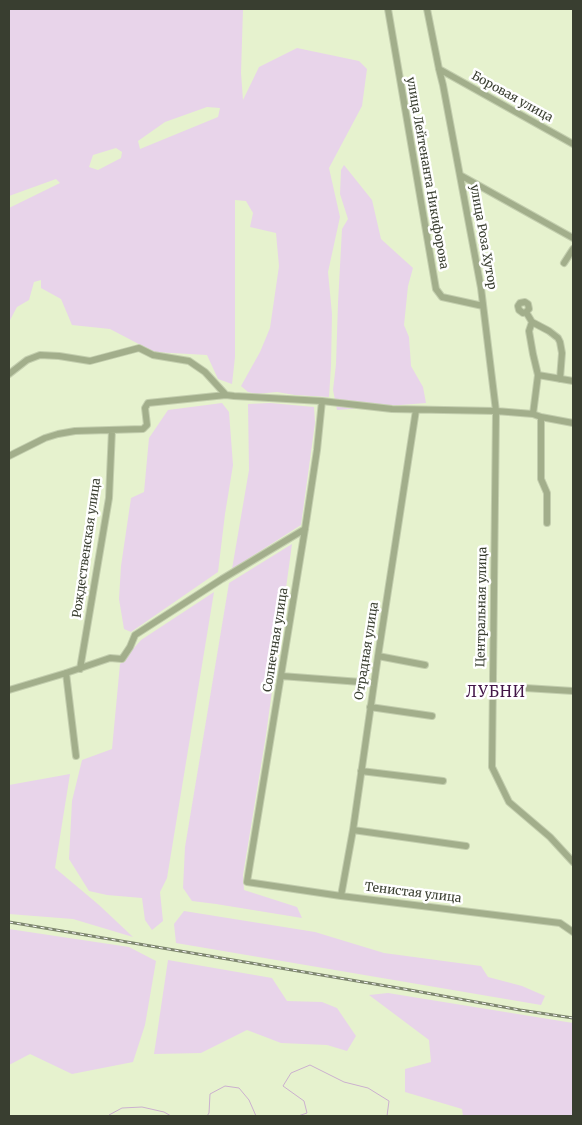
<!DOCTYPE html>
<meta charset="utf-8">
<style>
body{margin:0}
#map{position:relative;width:582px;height:1125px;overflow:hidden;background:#e6f2ce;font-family:Merriweather,serif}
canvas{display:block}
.frame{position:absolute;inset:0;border:10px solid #393e30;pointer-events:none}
</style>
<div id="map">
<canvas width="582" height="1125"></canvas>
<div class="frame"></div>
</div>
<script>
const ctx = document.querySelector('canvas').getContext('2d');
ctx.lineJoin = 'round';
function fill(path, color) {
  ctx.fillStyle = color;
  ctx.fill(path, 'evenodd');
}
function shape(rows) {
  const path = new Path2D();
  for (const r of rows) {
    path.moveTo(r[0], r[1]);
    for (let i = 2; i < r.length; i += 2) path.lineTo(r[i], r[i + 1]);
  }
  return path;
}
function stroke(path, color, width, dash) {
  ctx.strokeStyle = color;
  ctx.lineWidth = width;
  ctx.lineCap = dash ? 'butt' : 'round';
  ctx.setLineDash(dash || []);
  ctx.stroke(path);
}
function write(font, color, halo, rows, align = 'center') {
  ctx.font = font + ' Merriweather,serif';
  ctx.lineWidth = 5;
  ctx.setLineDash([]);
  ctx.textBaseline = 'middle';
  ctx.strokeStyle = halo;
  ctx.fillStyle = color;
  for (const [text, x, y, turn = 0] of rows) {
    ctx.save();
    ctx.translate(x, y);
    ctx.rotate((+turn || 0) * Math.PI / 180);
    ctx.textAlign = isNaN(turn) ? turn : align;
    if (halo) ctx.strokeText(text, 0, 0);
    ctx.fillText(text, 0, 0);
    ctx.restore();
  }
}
const green = shape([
 [9,9,243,9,241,73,243,100,259,67,297,48,359,61,367,69,362,106,329,168,340,217,328,272,332,314,331,366,329,397,295,395,277,392,256,394,248,392,241,386,260,352,270,328,279,266,276,233,250,227,253,213,246,201,235,200,235,357,232,384,218,379,207,355,154,352,110,329,72,325,61,299,41,288,41,280,34,282,29,300,17,307,9,322,9,208,60,183,56,179,9,196],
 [207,107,220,108,218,117,140,149,138,141,165,122],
 [116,148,122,152,121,158,98,170,89,167,93,155],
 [344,165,372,200,381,239,413,268,408,286,404,325,409,337,411,366,423,387,426,403,337,410,333,390,336,364,338,303,342,229,348,219,340,194,341,170],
 [222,403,229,412,233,465,225,514,218,572,131,632,124,629,119,599,121,566,131,498,144,492,149,438,168,410],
 [270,403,314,407,315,423,301,525,232,569,249,470,248,404],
 [292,544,266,735,243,875,244,890,297,907,302,918,216,904,192,901,183,888,185,847,229,583],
 [214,592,167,878,160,892,163,921,152,930,145,920,142,898,107,895,89,891,69,859,72,801,82,760,112,749,120,664,141,640],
 [70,774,55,868,99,905,133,937,73,919,9,914,9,785],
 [184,911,315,932,384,953,481,966,488,977,522,986,545,996,541,1005,176,943,174,924],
 [9,929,129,947,156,961,145,1025,133,1062,72,1074,30,1054,9,1065],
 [168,960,272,978,287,1001,322,1002,337,1008,356,1036,347,1051,327,1045,281,1043,247,1030,201,1053,154,1054],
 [388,993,573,1023,573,1116,463,1116,462,1109,405,1092,405,1069,431,1062,429,1040,369,995]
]);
const stream = shape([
 [108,1116,109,1115,122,1108,142,1107,164,1112,171,1116],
 [207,1116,209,1113,210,1094,225,1086,239,1088,249,1100,256,1116],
 [298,1116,307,1113,304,1101,283,1086,291,1073,310,1065,344,1082,368,1088,389,1101,387,1116]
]);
const minor = shape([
 [388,9,436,289,442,297,483,306],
 [427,9,439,69,443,85,481,288,496,411,492,767,509,802,550,837,573,862],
 [439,69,573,144],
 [460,175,573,238],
 [564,263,573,249],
 [526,312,523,313,519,310,518,306,520,303,525,302,528,304,529,309,526,312,532,322,529,331,533,354,538,375,533,414],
 [532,322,549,331,558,338,560,342,562,353,560,379],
 [9,374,27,360,40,355,59,356,90,361,139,348,153,355,189,361,205,372,226,395],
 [538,375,573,381],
 [322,401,317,450,305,529,247,882,341,896,560,923,573,932],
 [541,417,541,479,547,493,547,523],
 [9,456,45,438,58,434,75,431,143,429,147,425,145,408,148,403,226,395,234,396,322,401,392,409,496,411,533,414,541,417,573,423],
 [378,656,425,665],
 [80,669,109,498,112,430],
 [66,673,76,756],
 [281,676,374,683],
 [493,686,573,691],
 [9,690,66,673,110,658,122,659,130,647,135,635,222,579,305,529],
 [370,707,432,716],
 [361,771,443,781],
 [353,830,466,846],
 [341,896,353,830,378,656,416,410]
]);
const rail = shape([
 [9,922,410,990,520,1010,573,1018]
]);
const streetNames = [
 ["Боровая улица",512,97,29],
 ["улица Лейтенанта Никифорова",427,173,80],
 ["улица Роза Хутор",483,237,80],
 ["Рождественская улица",87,548,-82],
 ["Центральная улица",482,607,-89],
 ["Солнечная улица",276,640,-81],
 ["Отрадная улица",367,651,-81],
 ["Тенистая улица",413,893,7]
];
const quarterNames = [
 ["ЛУБНИ",496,693]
];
fill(green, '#e8d4ea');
stroke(stream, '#cbb0cf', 1);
stroke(minor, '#c3ceae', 8);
stroke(minor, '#a2ae8b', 6);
stroke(rail, '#7e866f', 3);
stroke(rail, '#fff', 1, [4]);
write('12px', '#393e30', '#fff', streetNames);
ctx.letterSpacing = '1px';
write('15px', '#421547', '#fff', quarterNames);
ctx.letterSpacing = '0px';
</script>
